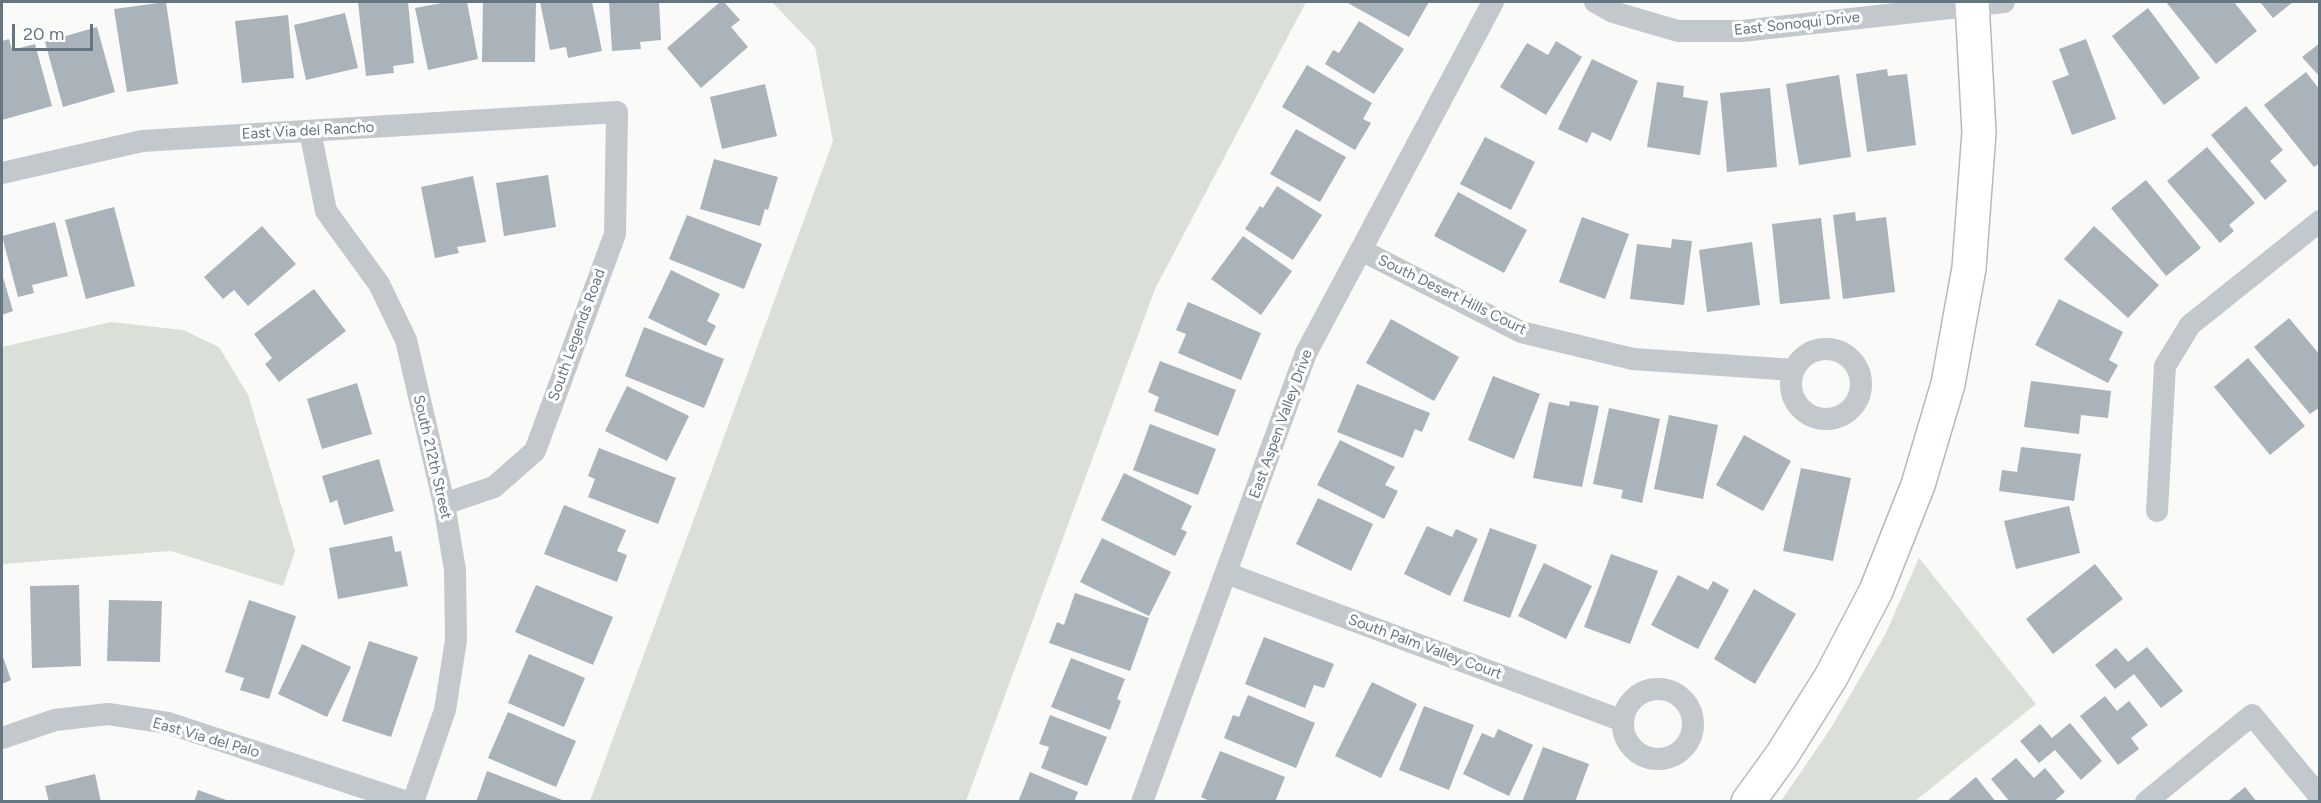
<!DOCTYPE html>
<style>
body{margin:0}
#map{position:relative;width:2321px;height:803px;overflow:hidden;background:#fafaf8;font-family:Figtree,sans-serif}
canvas{display:block}
.frame{position:absolute;inset:0;border:3px solid #657683;pointer-events:none}
.scale{position:absolute;left:12px;top:24px;width:81px;height:27px;box-sizing:border-box;border:3px solid #657683;border-top:0;padding-left:8px;font-size:18px;line-height:21px;white-space:nowrap;color:#657683;-webkit-text-stroke:4px #fff;paint-order:stroke}
</style>
<div id="map">
<canvas width="2321" height="803"></canvas>
<div class="frame"></div>
<div class="scale">20 m</div>
</div>
<script>
const ctx = document.querySelector('canvas').getContext('2d');
ctx.lineJoin = 'round';
function fill(path, color) {
  ctx.fillStyle = color;
  ctx.fill(path, 'evenodd');
}
function shape(rows) {
  const path = new Path2D();
  for (const r of rows) {
    if (r.length === 3) {
      path.moveTo(r[0] + r[2], r[1]);
      path.arc(r[0], r[1], r[2], 0, 2 * Math.PI);
      continue;
    }
    path.moveTo(r[0], r[1]);
    for (let i = 2; i < r.length; i += 2) path.lineTo(r[i], r[i + 1]);
  }
  return path;
}
function stroke(path, color, width, dash) {
  ctx.strokeStyle = color;
  ctx.lineWidth = width;
  ctx.lineCap = dash ? 'butt' : 'round';
  ctx.setLineDash(dash || []);
  ctx.stroke(path);
}
function write(font, color, halo, rows, align = 'center') {
  ctx.font = font + ' Figtree,sans-serif';
  ctx.lineWidth = 6;
  ctx.setLineDash([]);
  ctx.textBaseline = 'middle';
  ctx.strokeStyle = halo;
  ctx.fillStyle = color;
  for (const [text, x, y, turn = 0] of rows) {
    ctx.save();
    ctx.translate(x, y);
    ctx.rotate((+turn || 0) * Math.PI / 180);
    ctx.textAlign = isNaN(turn) ? turn : align;
    if (halo) ctx.strokeText(text, 0, 0);
    ctx.fillText(text, 0, 0);
    ctx.restore();
  }
}
const green = shape([
 [772,2,1306,2,1155,289,966,801,590,801,833,141,815,47],
 [111,322,183,330,219,347,248,395,295,551,283,586,171,551,2,564,2,347],
 [1919,558,2036,704,1915,801,1781,801,1831,728,1885,635]
]);
const building = shape([
 [166,2,178,84,127,92,114,9],
 [358,2,408,2,414,63,393,66,394,73,366,76],
 [447,2,467,2,478,59,428,70,415,8],
 [483,2,536,2,535,62,482,62],
 [540,2,592,2,602,51,568,58,566,47,550,50],
 [609,2,659,2,661,40,640,42,641,49,612,51],
 [720,2,724,2,740,20,731,27,748,47,701,88,667,48],
 [1346,2,1429,2,1409,37],
 [2166,2,2234,2,2257,31,2216,64],
 [2260,2,2293,2,2273,18],
 [2148,8,2200,78,2164,105,2112,36],
 [345,13,358,68,306,80,294,25],
 [288,15,294,78,242,83,235,21],
 [1359,21,1404,49,1374,94,1325,64,1333,50,1339,53],
 [97,27,115,92,63,107,45,42],
 [9,39,12,50,35,44,52,106,2,120,2,41],
 [2086,39,2116,119,2072,135,2052,81,2069,75,2059,49],
 [1556,41,1582,57,1546,115,1500,87,1527,43,1548,55],
 [2320,43,2320,77,2302,57],
 [1592,59,1638,81,1611,141,1592,132,1587,143,1558,129],
 [1307,65,1372,103,1363,119,1371,123,1355,150,1282,107],
 [1887,69,1888,76,1907,74,1916,145,1867,152,1856,74],
 [2306,72,2320,90,2320,163,2314,167,2264,105],
 [1839,75,1851,157,1799,165,1786,84],
 [1657,82,1684,86,1683,97,1708,101,1700,155,1647,147],
 [765,84,777,136,722,149,710,97],
 [1770,88,1777,167,1727,172,1720,93],
 [2246,106,2283,150,2270,161,2287,181,2265,200,2211,135],
 [1296,129,1346,157,1320,202,1270,174],
 [1485,137,1535,162,1511,210,1460,184],
 [2207,147,2255,203,2229,225,2234,231,2220,243,2167,181],
 [714,159,778,177,768,210,765,209,760,226,700,209],
 [548,175,556,227,504,236,496,183],
 [473,176,486,242,457,247,459,253,435,258,421,187],
 [2146,180,2201,248,2166,276,2111,208],
 [1277,186,1322,215,1293,260,1245,229,1260,206,1263,208],
 [1458,192,1527,230,1504,273,1434,236],
 [114,207,135,286,86,299,65,220],
 [1855,212,1856,221,1886,217,1895,292,1843,299,1833,215],
 [687,215,762,244,744,289,669,259],
 [1582,217,1629,234,1605,299,1559,282],
 [1821,218,1830,299,1780,304,1772,224],
 [55,222,68,276,32,285,34,293,18,297,2,236],
 [262,226,296,264,248,306,234,290,223,299,204,277],
 [2094,226,2159,285,2128,318,2064,259],
 [1243,236,1292,271,1261,315,1211,279],
 [1672,239,1692,241,1684,305,1630,299,1637,244,1671,248],
 [1752,242,1760,305,1707,312,1699,250],
 [671,270,720,294,707,321,716,326,706,346,648,318],
 [2,274,13,311,2,315],
 [314,289,346,331,279,382,265,364,272,358,254,334],
 [2059,299,2123,332,2109,360,2118,365,2108,383,2035,345],
 [1188,302,1261,333,1241,380,1178,353,1186,334,1176,330],
 [2289,318,2320,355,2320,407,2310,414,2254,347],
 [1391,319,1459,357,1434,401,1366,363],
 [644,327,724,359,704,408,625,376],
 [2248,358,2305,426,2270,455,2214,387],
 [1160,361,1236,390,1218,436,1154,411,1159,397,1148,392],
 [1493,376,1540,394,1514,459,1468,440],
 [2031,381,2111,391,2108,418,2081,415,2079,434,2024,427],
 [357,383,372,434,322,449,307,399],
 [1357,384,1430,413,1422,432,1415,429,1403,458,1337,432],
 [627,386,689,416,667,461,605,431],
 [1570,401,1599,406,1582,487,1533,478,1549,402,1569,406],
 [1609,408,1660,419,1642,503,1621,498,1623,490,1593,484],
 [1669,415,1718,425,1703,499,1654,489],
 [1150,424,1216,449,1198,495,1133,470],
 [1744,435,1791,461,1763,511,1716,485],
 [1340,440,1395,467,1385,485,1398,491,1384,519,1317,485],
 [2021,447,2081,454,2074,501,1999,491,2002,470,2017,472],
 [599,448,676,478,658,524,588,497,595,479,588,476],
 [379,459,394,511,344,525,337,500,330,503,322,476],
 [1801,468,1851,478,1833,561,1783,551],
 [1124,473,1192,506,1181,529,1187,532,1175,556,1101,520],
 [1318,498,1373,524,1351,571,1296,544],
 [564,505,626,530,617,551,627,555,617,582,544,554],
 [2069,506,2080,553,2016,569,2004,521],
 [1427,526,1452,537,1456,529,1478,539,1450,596,1404,574],
 [1490,528,1537,545,1510,618,1463,601],
 [392,536,395,552,401,551,408,586,338,599,329,548],
 [1102,538,1171,572,1149,616,1080,582],
 [1611,554,1658,571,1630,644,1584,627],
 [1544,563,1592,586,1566,639,1518,616],
 [2095,564,2123,599,2053,654,2026,619],
 [1678,575,1708,590,1713,581,1729,590,1698,649,1651,625],
 [79,585,81,666,32,668,30,586],
 [536,585,613,617,593,665,515,632],
 [1754,589,1796,614,1755,684,1714,659],
 [1075,593,1149,618,1130,671,1049,643,1057,622,1064,625],
 [109,600,162,601,160,662,107,661],
 [249,600,296,616,269,699,240,690,244,678,225,672],
 [1264,637,1334,664,1324,688,1314,685,1305,708,1245,684],
 [369,641,418,657,391,737,342,721],
 [302,644,351,667,327,717,278,694],
 [2147,647,2183,691,2161,708,2134,674,2115,689,2095,665,2116,648,2128,662],
 [2,654,11,680,2,684],
 [529,654,585,678,564,727,508,703],
 [1071,658,1125,679,1117,699,1121,701,1110,730,1051,707],
 [1372,682,1417,704,1381,778,1335,756],
 [1248,695,1315,723,1296,768,1224,738,1233,715,1239,717],
 [2105,696,2117,711,2129,701,2148,725,2131,738,2139,749,2118,765,2080,716],
 [1424,706,1474,725,1449,790,1399,770],
 [508,712,576,741,556,787,488,758],
 [1050,715,1107,737,1087,786,1041,768,1049,747,1039,744],
 [2070,723,2102,761,2081,780,2055,750,2039,763,2020,741,2040,724,2052,738],
 [1498,729,1533,745,1509,796,1463,774,1482,733,1494,738],
 [1543,747,1589,764,1575,802,1522,802],
 [1220,751,1285,777,1275,802,1212,802,1201,797],
 [2016,758,2034,778,2045,768,2065,792,2053,802,2010,802,1991,779],
 [487,771,565,801,565,802,476,802],
 [1030,772,1078,792,1074,802,1018,802],
 [95,774,101,802,49,802,45,786],
 [1976,777,1996,802,1946,802],
 [2245,787,2257,802,2227,802],
 [198,790,229,801,229,802,194,802]
]);
const street = shape([
 [1595,2,1613,12,1678,31,1742,31,2004,2],
 [310,131,326,211,379,284,406,340,444,504,455,570,456,640,445,710,413,802],
 [2,173,142,141,617,112,615,234,535,451,494,487,444,504],
 [1361,250,1521,332,1633,359,1794,370],
 [1826,384,35],
 [2157,511,2165,366,2190,325,2320,221],
 [1226,573,1623,721],
 [1658,724,35],
 [2,738,55,720,108,714,168,723,407,802],
 [1142,802,1306,353,1493,2],
 [2146,802,2252,715,2320,797]
]);
const secondary = shape([
 [1748,802,1782,755,1831,677,1876,591,1918,485,1948,384,1969,268,1979,132,1972,2]
]);
const streetNames = [
 ["East Sonoqui Drive",1797,24,-6],
 ["East Via del Rancho",308,131,-3],
 ["South Desert Hills Court",1452,295,26],
 ["South Legends Road",577,335,-70],
 ["East Aspen Valley Drive",1281,424,-70],
 ["South 212th Street",432,457,77],
 ["South Palm Valley Court",1425,647,20],
 ["East Via del Palo",206,738,16]
];
fill(green, '#dadfd7');
fill(building, '#aab3b9');
stroke(secondary, '#b3babf', 36);
stroke(street, '#c3c8cc', 22);
stroke(secondary, '#fff', 33);
write('15px', '#657683', '#fff', streetNames);
</script>
